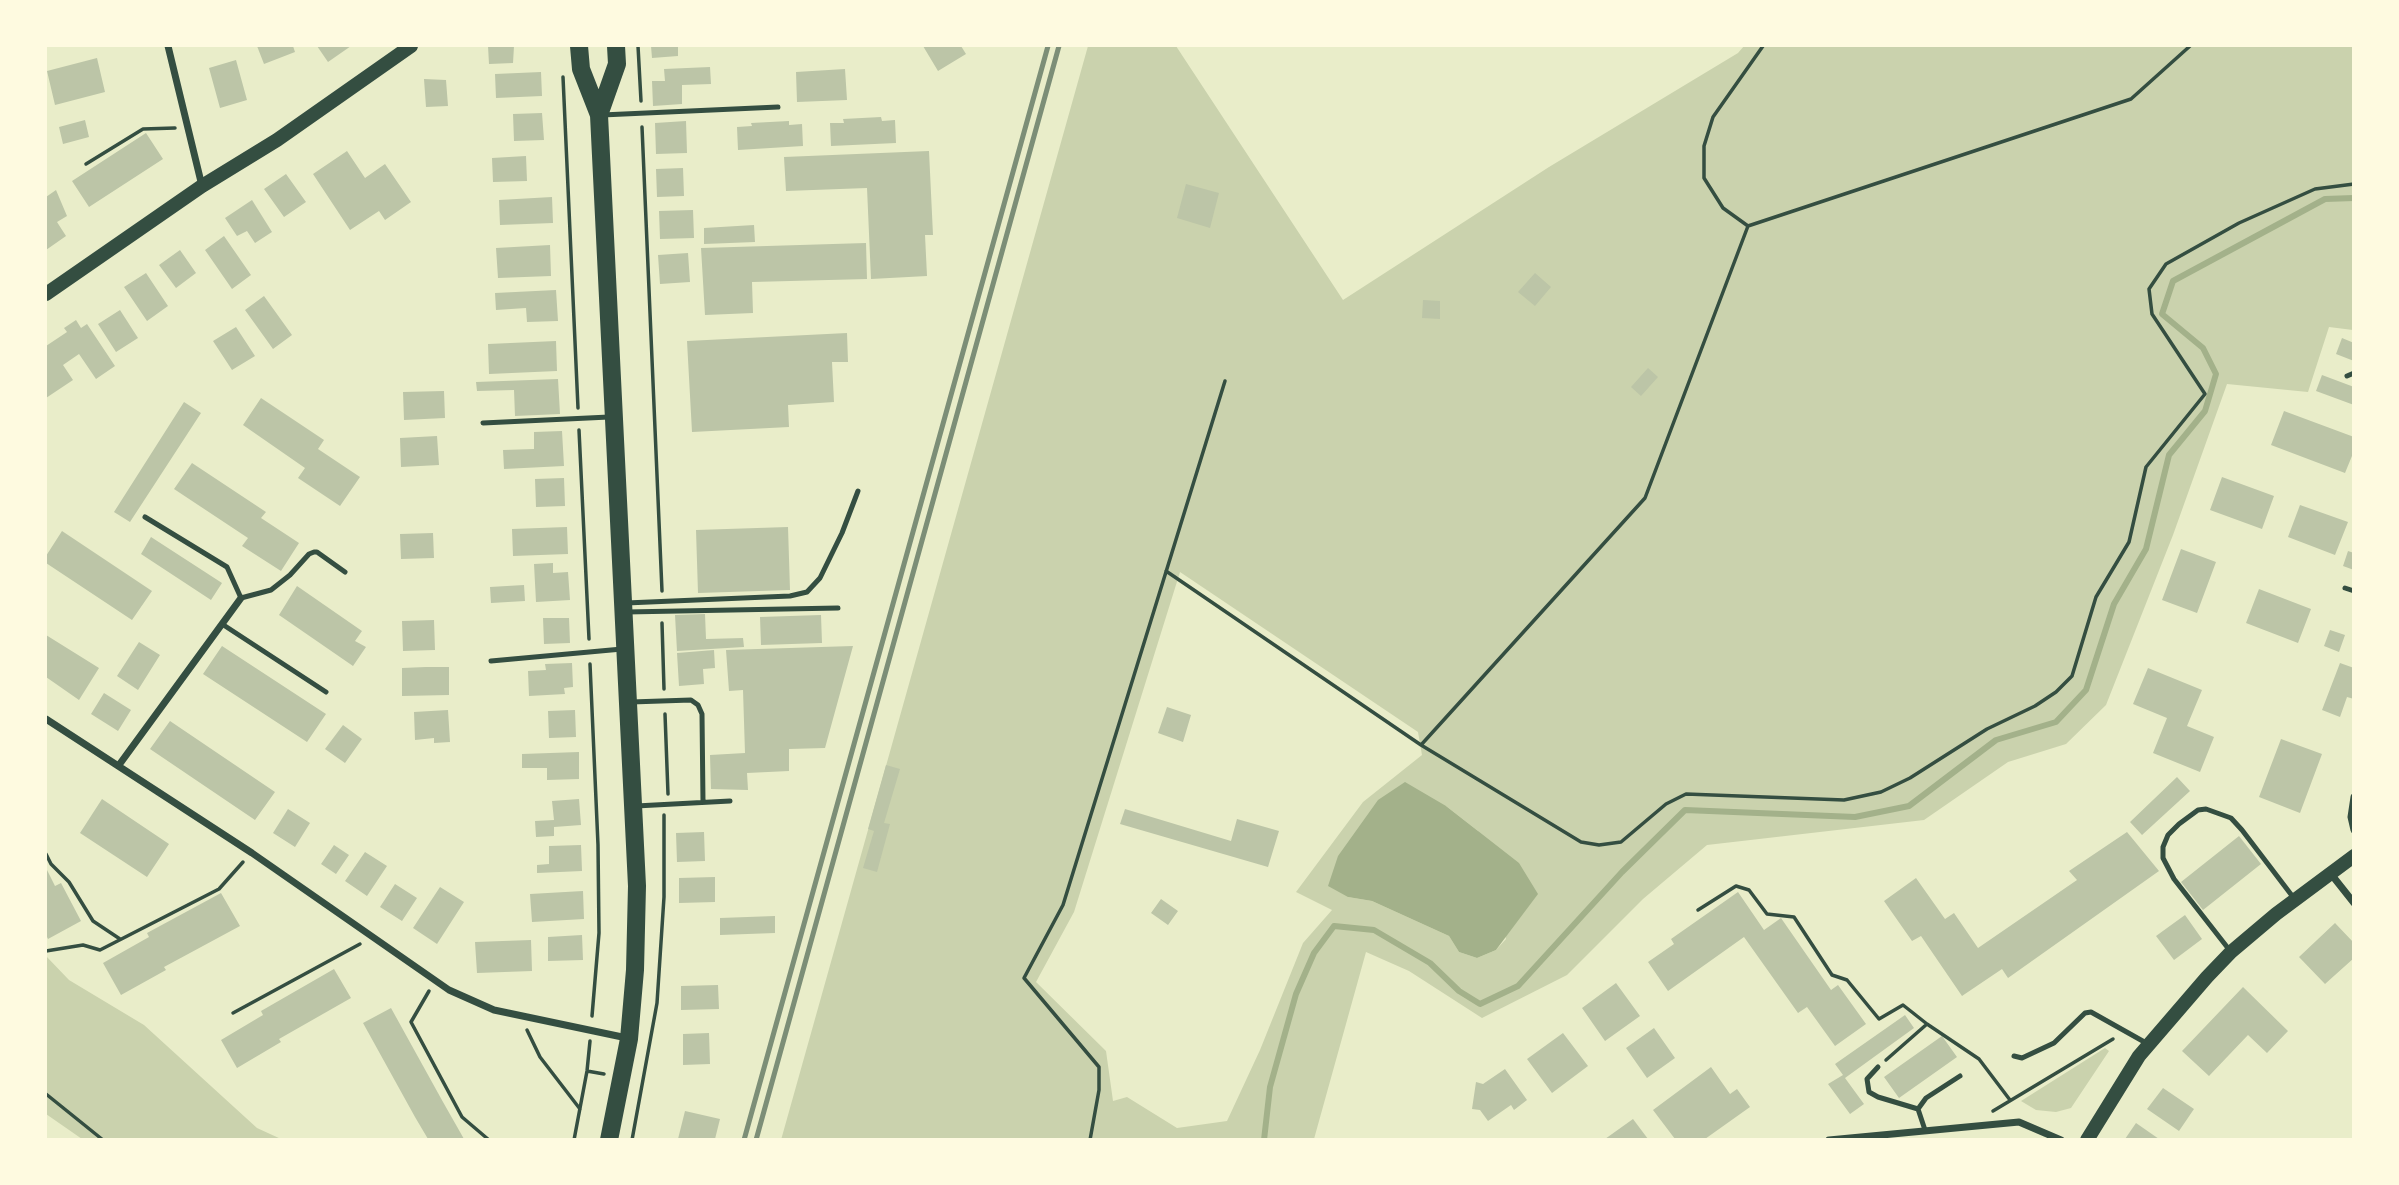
<!DOCTYPE html>
<style>
body{margin:0}
#map{position:relative;width:2399px;height:1185px;overflow:hidden;background:#e9edc9;font-family:"Source Sans 3",sans-serif}
canvas{display:block}
.frame{position:absolute;inset:0;border:47px solid #fefae0;pointer-events:none}
</style>
<div id="map">
<canvas width="2399" height="1185"></canvas>
<div class="frame"></div>
</div>
<script>
const ctx = document.querySelector('canvas').getContext('2d');
ctx.lineJoin = 'round';
function fill(path, color) {
  ctx.fillStyle = color;
  ctx.fill(path, 'evenodd');
}
function shape(rows) {
  const path = new Path2D();
  for (const r of rows) {
    path.moveTo(r[0], r[1]);
    for (let i = 2; i < r.length; i += 2) path.lineTo(r[i], r[i + 1]);
  }
  return path;
}
function stroke(path, color, width, dash) {
  ctx.strokeStyle = color;
  ctx.lineWidth = width;
  ctx.lineCap = dash ? 'butt' : 'round';
  ctx.setLineDash(dash || []);
  ctx.stroke(path);
}
const green = shape([
 [1088,46,1176,46,1343,300,1549,167,1738,53,1744,46,2353,46,2353,330,2329,327,2308,392,2227,384,2173,535,2106,705,2066,744,2008,762,1924,820,1707,845,1643,899,1567,975,1482,1018,1409,971,1366,952,1314,1139,781,1140],
 [1180,572,1418,732,1422,755,1363,802,1296,892,1332,910,1303,943,1260,1050,1227,1121,1177,1128,1127,1097,1113,1101,1106,1051,1036,982,1074,912],
 [1446,806,1478,831,1506,939,1496,950,1477,958,1459,952,1449,936,1372,901,1348,897],
 [46,956,69,980,144,1025,257,1128,281,1139,82,1139,46,1114],
 [2105,1048,2109,1051,2071,1108,2056,1112,2036,1110,2021,1101]
]);
const water = shape([
 [1405,782,1446,806,1519,863,1538,894,1496,950,1477,958,1459,952,1449,936,1372,901,1348,897,1328,886,1338,856,1378,800]
]);
const stream = shape([
 [1264,1140,1270,1087,1296,994,1314,953,1334,926,1374,930,1430,963,1459,991,1480,1004,1518,986,1622,872,1685,810,1855,817,1909,806,1996,740,2056,722,2086,690,2114,604,2146,549,2169,455,2205,411,2216,374,2203,348,2162,314,2173,281,2325,199,2354,198]
]);
const building = shape([
 [257,46,293,46,295,52,264,64],
 [317,46,351,46,328,62],
 [488,46,514,46,513,63,489,64],
 [651,46,678,46,678,56,652,58],
 [923,46,961,46,966,54,938,71],
 [97,58,105,92,55,105,47,71],
 [236,60,247,100,220,108,209,68],
 [710,67,711,84,682,85,682,104,653,106,652,81,665,81,664,69],
 [845,69,847,100,797,102,796,72],
 [541,72,542,96,496,98,495,74],
 [424,79,446,80,448,106,426,107],
 [542,113,544,140,514,141,513,114],
 [881,117,882,121,895,120,896,143,831,146,830,123,844,123,843,119],
 [85,120,89,137,63,144,59,127],
 [686,121,687,153,656,154,655,123],
 [789,121,789,125,802,124,803,146,738,150,737,127,752,126,751,123],
 [146,133,163,159,89,207,72,181],
 [347,151,365,178,385,164,411,202,385,220,379,211,350,230,313,174],
 [929,151,933,235,925,235,927,276,871,279,867,188,786,191,784,157],
 [526,156,527,181,493,182,492,158],
 [683,168,684,196,657,197,656,169],
 [286,174,306,202,284,217,264,189],
 [1186,184,1219,193,1210,228,1177,218],
 [56,190,67,216,57,222,66,236,46,250,46,197],
 [552,197,553,223,500,225,499,200],
 [252,200,272,232,255,243,247,231,237,236,225,218],
 [693,210,694,238,660,239,659,211],
 [754,225,755,242,704,244,704,228],
 [224,236,251,275,232,289,205,250],
 [866,243,867,279,752,282,753,313,705,315,701,248],
 [550,245,551,276,498,278,496,248],
 [180,250,196,273,176,288,159,265],
 [688,253,690,282,660,284,658,255],
 [146,273,168,306,147,321,124,287],
 [1535,273,1551,287,1535,306,1518,292],
 [556,290,558,321,527,322,526,308,496,310,495,293],
 [264,296,292,335,273,349,245,310],
 [1423,300,1440,301,1440,319,1422,318],
 [120,310,138,338,116,352,98,324],
 [76,320,81,328,87,324,115,366,96,379,79,354,63,365,73,380,46,398,46,346,67,332,64,328],
 [236,327,255,356,232,370,213,341],
 [847,333,848,362,832,362,834,402,788,405,789,427,692,432,687,341],
 [2342,338,2354,343,2354,361,2336,354],
 [556,341,557,371,489,374,488,344],
 [1648,368,1658,377,1641,396,1631,387],
 [2322,375,2354,387,2354,405,2316,391],
 [558,379,560,414,515,416,514,390,477,391,476,382],
 [444,391,445,418,404,420,403,392],
 [261,398,324,440,318,449,360,477,340,506,298,478,305,468,243,425],
 [184,402,201,413,130,522,114,512],
 [2284,411,2354,437,2354,451,2345,473,2271,445],
 [562,431,564,466,504,469,503,450,534,449,534,432],
 [437,436,439,465,401,467,400,438],
 [192,463,266,512,261,518,299,543,281,571,242,546,248,538,174,489],
 [2222,477,2274,496,2262,529,2210,510],
 [564,478,565,506,536,507,535,479],
 [2300,505,2348,522,2335,555,2288,537],
 [567,527,568,554,513,556,512,529],
 [788,527,790,590,698,593,696,530],
 [62,531,152,591,132,620,46,563,46,556],
 [433,533,434,558,401,559,400,534],
 [151,537,222,583,211,600,141,554],
 [2181,549,2216,562,2197,613,2162,600],
 [2348,551,2354,553,2354,570,2343,566],
 [553,563,553,573,568,572,570,600,536,602,534,564],
 [524,585,525,601,491,603,490,587],
 [297,586,362,631,355,641,366,647,353,666,279,615],
 [2259,589,2311,609,2298,643,2246,623],
 [705,614,706,639,743,638,744,647,677,651,675,615],
 [821,615,822,643,761,645,760,617],
 [543,618,569,618,570,643,544,644],
 [434,620,435,650,403,651,402,621],
 [2330,630,2345,635,2339,652,2324,646],
 [46,635,99,668,79,700,46,677],
 [139,642,160,655,138,690,117,676],
 [222,646,326,714,307,742,203,674],
 [853,646,825,748,789,749,789,771,747,773,748,790,711,789,710,755,745,753,743,690,729,691,726,650],
 [714,650,715,668,703,669,704,684,679,686,677,653],
 [572,663,573,687,564,688,565,694,529,696,528,671,546,670,545,664],
 [2340,663,2354,668,2354,699,2347,697,2340,717,2322,710],
 [426,667,449,667,449,695,402,696,402,668],
 [2148,668,2202,690,2187,726,2214,737,2200,772,2153,753,2167,718,2133,704],
 [104,693,131,710,118,731,91,714],
 [1167,707,1191,715,1183,742,1158,733],
 [448,710,450,742,434,743,434,738,415,740,414,712],
 [575,710,576,737,549,738,548,711],
 [170,721,275,792,255,820,150,749],
 [343,725,362,739,345,763,325,749],
 [2281,739,2322,754,2300,813,2259,797],
 [579,752,579,779,547,780,547,768,522,768,522,754],
 [886,765,900,769,884,823,890,824,877,872,863,868,874,831,868,829],
 [2177,777,2190,791,2142,835,2130,822],
 [102,799,169,844,147,877,80,833],
 [579,799,581,825,554,827,554,836,536,837,535,821,554,820,552,801],
 [288,809,310,823,295,847,273,833],
 [1125,809,1231,841,1237,819,1279,831,1268,867,1120,824],
 [704,832,705,861,677,862,676,833],
 [2127,832,2159,871,2008,978,2002,969,1962,996,1921,936,1912,941,1884,901,1916,878,1945,919,1954,913,1978,948,2077,880,2069,871],
 [2239,836,2261,864,2203,910,2181,882],
 [334,845,349,855,336,874,321,864],
 [581,845,582,871,537,873,537,865,549,864,549,846],
 [365,852,387,866,367,896,345,881],
 [46,868,55,886,61,883,81,921,48,939,46,935],
 [715,877,715,902,679,903,679,878],
 [395,884,417,898,402,921,380,907],
 [440,887,464,902,437,944,413,928],
 [583,891,584,919,532,922,530,894],
 [1738,892,1764,930,1781,918,1831,990,1838,985,1866,1024,1835,1046,1807,1007,1798,1013,1744,937,1668,991,1648,962,1674,944,1671,939],
 [221,893,240,926,164,967,166,970,121,995,103,963,149,937,147,933],
 [1161,899,1178,911,1168,925,1151,913],
 [2185,915,2202,939,2174,960,2156,936],
 [775,916,775,933,720,935,720,918],
 [2335,923,2354,943,2354,958,2325,984,2299,957],
 [582,935,583,960,548,961,548,937],
 [531,940,532,971,477,973,475,942],
 [334,969,351,998,279,1039,281,1042,237,1068,221,1040,263,1015,261,1011],
 [1616,983,1640,1016,1605,1041,1582,1008],
 [718,985,719,1009,681,1010,681,986],
 [2243,987,2288,1031,2267,1053,2248,1035,2209,1076,2182,1051],
 [391,1008,443,1102,464,1139,428,1139,415,1117,363,1023],
 [1905,1015,1914,1028,1845,1078,1864,1104,1850,1114,1828,1084,1843,1075,1835,1064],
 [1654,1028,1675,1058,1647,1078,1626,1048],
 [709,1033,710,1064,683,1065,683,1034],
 [1563,1033,1588,1066,1552,1093,1527,1059],
 [1942,1036,1957,1057,1899,1098,1884,1077],
 [1711,1067,1730,1094,1737,1089,1750,1107,1705,1139,1675,1139,1653,1110],
 [1505,1069,1527,1100,1514,1110,1511,1105,1488,1121,1480,1110,1472,1109,1476,1082,1483,1084],
 [2163,1088,2194,1109,2179,1131,2147,1109],
 [685,1111,720,1119,715,1139,678,1139],
 [1633,1119,1648,1139,1605,1139],
 [2136,1123,2159,1139,2125,1139]
]);
const path = shape([
 [638,46,641,101],
 [563,77,578,408],
 [642,127,662,591],
 [86,164,143,129,175,128],
 [1748,226,2131,99,2190,46],
 [1748,226,1723,208,1704,178,1704,146,1713,117,1763,46],
 [579,430,589,639],
 [1166,571,1421,745,1581,842,1599,845,1621,842,1666,804,1686,794,1844,800,1881,792,1910,778,1987,729,2035,706,2056,692,2072,676,2096,597,2129,542,2146,467,2205,394,2152,314,2149,289,2166,264,2239,223,2315,189,2354,184],
 [662,623,664,689],
 [590,664,598,845,599,933,592,1016],
 [665,714,668,794],
 [1421,745,1645,498,1748,226],
 [46,854,51,864,69,882,93,921,120,939],
 [1698,910,1736,886,1749,890,1767,914,1794,917,1832,975,1847,980,1879,1019,1903,1005,1927,1024,1886,1060],
 [46,951,83,945,100,950,219,889,243,862],
 [429,991,411,1022,462,1117,489,1140],
 [233,1013,360,944],
 [1927,1024,1979,1059,2010,1100],
 [527,1030,540,1057,580,1109],
 [587,1071,604,1074],
 [46,1094,103,1140],
 [1993,1111,2113,1039],
 [574,1140,587,1071,590,1041],
 [632,1140,657,1003,664,897,664,815],
 [1090,1140,1099,1090,1099,1067,1024,978,1063,905,1225,381]
]);
const service = shape([
 [602,115,778,107],
 [2347,376,2354,373],
 [483,423,609,417],
 [145,517,227,567,241,598,271,590,290,575,309,554,314,552,317,552,345,572],
 [2345,588,2354,591],
 [626,603,790,596,807,592,820,578,842,533,858,491],
 [626,612,838,608],
 [222,624,326,692],
 [491,661,622,649],
 [631,702,691,700,698,705,702,714,703,802],
 [636,806,730,801],
 [2231,952,2174,879,2163,858,2163,847,2168,835,2179,824,2198,810,2206,809,2231,818,2242,830,2293,897],
 [2014,1056,2022,1058,2054,1043,2085,1013,2091,1012,2148,1044],
 [1878,1067,1867,1079,1869,1092,1878,1097,1918,1109,1925,1130],
 [1918,1109,1926,1098,1960,1076]
]);
const minor = shape([
 [168,46,202,186],
 [46,719,252,853,449,990,494,1010,627,1038],
 [119,765,241,598],
 [2354,797,2351,817,2354,830],
 [2331,874,2354,903],
 [1829,1140,2019,1122,2061,1140]
]);
const secondary = shape([
 [46,294,202,186,277,140,411,46],
 [2087,1140,2139,1056,2207,977,2231,952,2276,914,2354,856]
]);
const primary = shape([
 [579,46,581,69,599,115,637,886,635,970,629,1039,609,1140],
 [599,115,617,64,616,46]
]);
const rail = shape([
 [744,1140,1048,46],
 [756,1140,1059,46]
]);
fill(green, '#cad2ad');
fill(water, '#a3b18a');
stroke(stream, '#a3b18a', 6);
fill(building, '#bcc5a7');
stroke(path, '#344e41', 3.5);
stroke(service, '#344e41', 5);
stroke(minor, '#344e41', 7);
stroke(secondary, '#344e41', 14);
stroke(primary, '#344e41', 18);
stroke(rail, '#7c8e77', 5);
</script>
